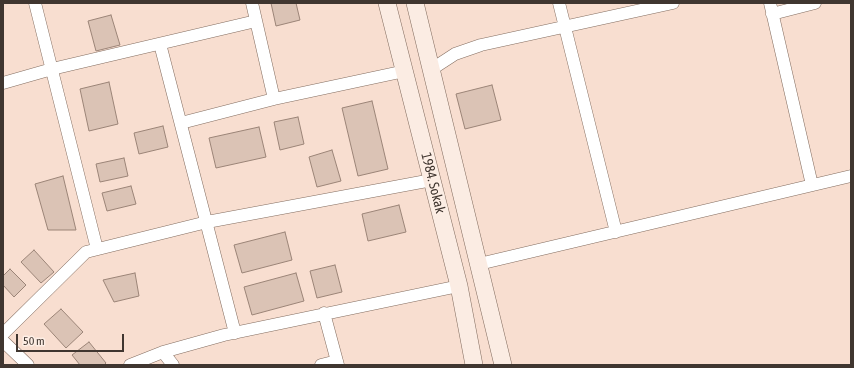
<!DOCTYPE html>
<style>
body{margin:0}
#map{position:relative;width:854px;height:368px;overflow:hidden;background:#f8ded0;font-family:"Asap Condensed",sans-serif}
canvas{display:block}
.frame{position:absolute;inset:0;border:4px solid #403630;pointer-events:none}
.scale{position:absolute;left:16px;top:334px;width:108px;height:18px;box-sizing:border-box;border:2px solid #403630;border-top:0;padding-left:5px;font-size:12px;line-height:14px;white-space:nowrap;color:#403630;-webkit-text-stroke:3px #fdeee5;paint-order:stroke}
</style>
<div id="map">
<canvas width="854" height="368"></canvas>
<div class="frame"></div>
<div class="scale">50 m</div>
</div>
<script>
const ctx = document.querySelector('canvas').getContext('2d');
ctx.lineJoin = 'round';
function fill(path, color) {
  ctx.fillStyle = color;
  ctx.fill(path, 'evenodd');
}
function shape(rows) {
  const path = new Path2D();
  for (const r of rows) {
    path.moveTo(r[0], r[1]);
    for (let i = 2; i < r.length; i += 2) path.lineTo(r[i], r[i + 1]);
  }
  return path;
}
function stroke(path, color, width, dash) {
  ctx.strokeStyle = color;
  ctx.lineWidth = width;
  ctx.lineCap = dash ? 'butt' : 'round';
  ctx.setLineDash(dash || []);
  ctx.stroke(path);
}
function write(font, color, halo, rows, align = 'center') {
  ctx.font = font + ' "Asap Condensed",sans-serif';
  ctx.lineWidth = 4;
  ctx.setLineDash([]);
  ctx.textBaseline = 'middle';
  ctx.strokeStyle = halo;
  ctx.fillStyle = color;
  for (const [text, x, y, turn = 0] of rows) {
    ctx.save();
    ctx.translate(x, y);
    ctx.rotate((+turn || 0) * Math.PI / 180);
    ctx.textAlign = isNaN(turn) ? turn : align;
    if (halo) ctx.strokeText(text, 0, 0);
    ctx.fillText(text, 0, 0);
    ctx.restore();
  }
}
const building = shape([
 [271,3,296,3,300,20,276,26,271,3],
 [111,15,120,45,96,51,88,21,111,15],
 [109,82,118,124,89,131,80,89,109,82],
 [492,85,501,120,465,129,456,94,492,85],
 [372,101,388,169,358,176,342,108,372,101],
 [298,117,304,144,280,150,274,122,298,117],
 [163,126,168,147,139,154,134,133,163,126],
 [259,127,266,157,216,168,209,138,259,127],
 [332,150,341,181,317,187,309,157,332,150],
 [124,158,128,176,100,182,96,164,124,158],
 [63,176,76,230,48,230,35,184,63,176],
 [131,186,136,204,107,211,102,193,131,186],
 [399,205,406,232,368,241,362,214,399,205],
 [285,232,292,260,242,273,234,245,285,232],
 [34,250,54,272,41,283,21,262,34,250],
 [335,265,342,292,317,298,310,271,335,265],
 [10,269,26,285,14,297,3,285,3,276,10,269],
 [135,273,139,296,114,302,103,280,135,273],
 [296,273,304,301,252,315,244,287,296,273],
 [61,309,83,332,66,348,44,324,61,309],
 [89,342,106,363,104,365,80,365,72,355,89,342]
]);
const street = shape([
 [35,3,97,249],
 [252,3,274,99],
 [559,3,616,232],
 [770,3,812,185],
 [772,14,815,3],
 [160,44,235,333],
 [432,69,455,54,481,45,673,3],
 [3,83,52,69,256,21],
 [181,123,274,99,405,71],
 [479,264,851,176],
 [324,313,338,365],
 [3,334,86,252,207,222,432,180],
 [3,341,28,365],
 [163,352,173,365],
 [130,365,163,352,224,335,459,286],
 [321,365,337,361]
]);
const secondary = shape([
 [387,3,459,286,474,365],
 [415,3,503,365]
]);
const streetNames = [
 ["1984. Sokak",433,183,76]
];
fill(building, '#dbc3b5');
stroke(building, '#9b8477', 1);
stroke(street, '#846e61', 13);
stroke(secondary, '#846e61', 18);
stroke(street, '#fff', 12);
stroke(secondary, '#fbece3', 17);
write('14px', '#403630', '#fdeee5', streetNames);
</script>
